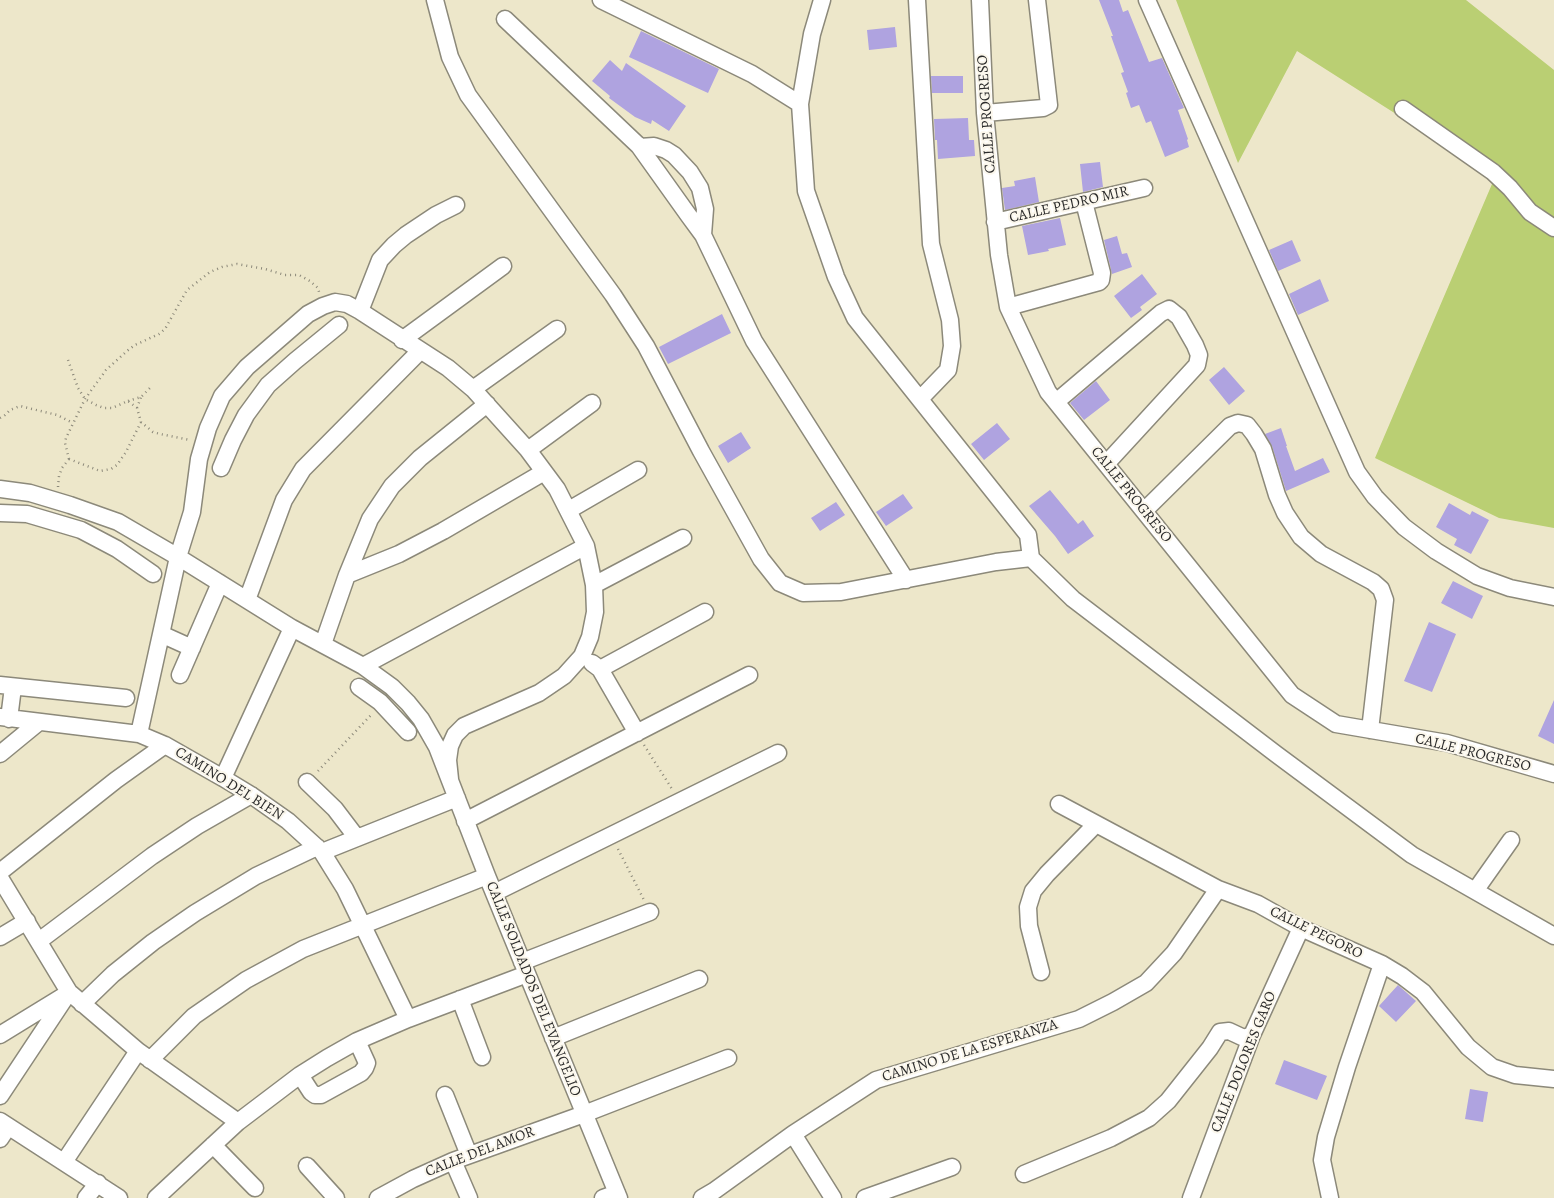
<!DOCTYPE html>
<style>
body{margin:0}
canvas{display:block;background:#ede7ca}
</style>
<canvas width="1554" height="1198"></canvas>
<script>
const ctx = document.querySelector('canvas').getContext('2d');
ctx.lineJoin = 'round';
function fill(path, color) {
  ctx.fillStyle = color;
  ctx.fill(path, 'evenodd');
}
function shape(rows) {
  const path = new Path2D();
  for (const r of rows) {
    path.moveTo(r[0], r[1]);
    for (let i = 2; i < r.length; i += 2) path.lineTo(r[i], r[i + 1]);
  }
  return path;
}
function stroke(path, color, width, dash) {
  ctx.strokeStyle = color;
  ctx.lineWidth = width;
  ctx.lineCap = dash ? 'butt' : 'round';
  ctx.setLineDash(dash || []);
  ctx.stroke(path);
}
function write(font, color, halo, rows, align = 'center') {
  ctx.font = font + ' Alegreya,serif';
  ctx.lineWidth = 4;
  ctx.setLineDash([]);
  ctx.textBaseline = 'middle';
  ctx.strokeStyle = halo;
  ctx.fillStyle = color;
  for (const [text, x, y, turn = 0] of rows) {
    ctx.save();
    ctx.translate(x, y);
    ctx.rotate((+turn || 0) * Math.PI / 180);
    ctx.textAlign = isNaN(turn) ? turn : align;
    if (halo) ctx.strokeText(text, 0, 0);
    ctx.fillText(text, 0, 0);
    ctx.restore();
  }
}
const green = shape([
 [1176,0,1466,0,1554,70,1554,528,1499,518,1375,458,1495,177,1297,51,1238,163]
]);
const building = shape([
 [1099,0,1119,0,1123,12,1128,10,1149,62,1162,58,1184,108,1178,110,1188,139,1187,140,1189,147,1165,157,1151,121,1146,123,1139,105,1131,108,1126,93,1128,92,1121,73,1124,72,1111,36,1113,36],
 [895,27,897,47,869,50,867,30],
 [641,31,719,69,708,93,629,57],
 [610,60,622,71,626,63,686,106,669,131,652,120,651,124,635,117,609,98,610,96,592,81],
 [931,76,963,76,963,93,932,93],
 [968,118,969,140,974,140,975,156,938,159,937,140,935,140,934,119],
 [1100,162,1103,187,1083,192,1080,164],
 [1035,177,1039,202,1005,210,1002,188,1015,186,1014,181],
 [1060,218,1066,245,1048,249,1049,251,1028,255,1022,226],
 [1117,236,1122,254,1127,253,1132,267,1112,274,1104,240],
 [1292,240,1301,261,1278,271,1269,250],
 [1142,274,1157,294,1140,307,1142,310,1131,318,1114,296],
 [1320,279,1329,301,1298,315,1289,294],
 [722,314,731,333,668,364,659,347],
 [1224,367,1245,391,1229,405,1209,380],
 [1096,381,1110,400,1084,420,1070,403],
 [997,423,1010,439,984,460,971,444],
 [1281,428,1287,446,1286,446,1295,471,1323,458,1330,472,1286,491,1272,446,1265,434],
 [741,432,751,448,728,463,718,446],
 [1050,490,1078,524,1083,520,1094,536,1068,554,1055,536,1029,506],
 [903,494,913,508,886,526,876,512],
 [836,502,845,515,820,531,811,518],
 [1449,503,1470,515,1472,511,1489,520,1471,554,1454,545,1457,539,1436,527],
 [1453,581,1483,596,1472,619,1441,603],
 [1429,622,1456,634,1432,692,1404,681],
 [1554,700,1554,744,1538,736],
 [1398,985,1416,1001,1396,1022,1379,1006],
 [1284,1060,1327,1076,1317,1100,1275,1084],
 [1470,1089,1488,1092,1483,1122,1465,1119]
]);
const path = shape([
 [68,360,78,388,85,399,96,405,104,408,112,408,128,401,137,408,141,422,153,432,160,434,190,440],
 [128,401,141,397,151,387],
 [137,408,141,397],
 [0,418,5,415,10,410,20,406,57,415,73,423],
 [69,459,65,443,66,438,85,399,106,370,127,351,135,345,159,334,165,329,187,290,210,272,222,267,237,264,265,269,285,275,299,275,310,281,318,288,319,292],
 [69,459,100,471,111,469,117,465,126,452,141,422],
 [58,487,59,476,62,468,69,459],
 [644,745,672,789],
 [318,771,371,715],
 [618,849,644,900]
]);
const minor = shape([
 [435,0,450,57,468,95,613,295,646,346,701,451,761,559,780,583,803,593,841,592,996,562,1031,558],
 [601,0,752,74,800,104],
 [822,0,812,34,800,104,806,191,836,277,855,318,1028,535,1031,558,1073,599,1276,754,1412,855,1554,936],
 [917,0,931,244,950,320,952,346,948,370,920,399],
 [980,0,985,113,999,255,1008,307,1048,392,1292,695,1336,724,1447,743,1554,774],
 [1147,0,1357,472,1375,497,1404,527,1436,551,1477,576,1510,588,1554,597],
 [505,19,639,146,689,216,703,235,754,341,906,580],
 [1403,109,1493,172,1510,188,1530,212,1554,228],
 [985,113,1043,108,1049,105,1037,0],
 [640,147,654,146,666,150,674,155,690,172,700,188,705,209,703,235],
 [995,222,1144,188],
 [1008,307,1099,282,1101,280,1102,273,1084,202],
 [360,311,380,260,394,245,406,235,436,215,456,205],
 [402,340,503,266],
 [473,389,557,329],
 [1056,402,1161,313,1169,309,1179,317,1195,345,1199,355,1197,365,1106,464],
 [528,450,592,403],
 [221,468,233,440,246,415,268,385,295,361,339,325],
 [0,489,30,493,70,505,118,522,178,557,292,628,363,666,392,687,408,703,421,719,437,747,487,876,619,1198],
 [569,510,638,470],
 [1144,511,1230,426,1238,423,1247,425,1254,434,1263,449,1277,495,1285,513,1301,537,1321,554,1373,582,1381,589,1385,600,1370,730],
 [0,513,27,514,81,530,117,549,153,574],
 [347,575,399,554,443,531,544,472],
 [594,585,683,538],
 [247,600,284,500,303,469,420,351],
 [161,634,192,648],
 [323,644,347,575,370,519,392,486,420,458,487,404],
 [592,663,600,669,637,733],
 [363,666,586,546],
 [600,669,705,612],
 [180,675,220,583],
 [0,685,126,698],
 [359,687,380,702,408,732],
 [0,717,139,734,165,745,223,778,251,795,288,821,322,852,345,889,408,1019],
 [9,719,13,687],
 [139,734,178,557,192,512,199,459,208,428,222,396,247,367,308,314,323,306,335,302,347,304,360,311,448,368,473,389,528,450,557,489,586,546,594,585,595,612,590,637,582,656,564,676,539,693,464,726,455,735,450,746,448,760,450,779],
 [0,754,39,722],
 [223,778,292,628],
 [307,782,335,809,357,838],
 [1059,804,1218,889,1258,904,1301,928,1382,964,1402,976,1423,992,1468,1047,1492,1067,1515,1075,1554,1079],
 [465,821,749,675],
 [322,852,457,798],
 [0,872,116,780,165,745],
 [0,878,69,992,138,1051,238,1122],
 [1475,891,1511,840],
 [494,893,778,753],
 [0,937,27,921],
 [39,941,152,856,197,826,251,795],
 [522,962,650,912],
 [1041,972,1029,926,1028,907,1033,891,1047,874,1096,824],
 [460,999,482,1057],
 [82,1004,113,974,153,942,195,913,256,876,317,847],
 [0,1035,65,995],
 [553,1038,699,979],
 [150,1060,194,1016,246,980,303,949,487,876],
 [300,1075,311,1092,315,1095,321,1095,361,1073,365,1068,367,1063,357,1041],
 [445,1095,469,1155],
 [0,1096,69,992],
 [0,1121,119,1198],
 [793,1134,833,1198],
 [0,1139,8,1127],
 [213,1145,255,1188],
 [453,1161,469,1198],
 [64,1162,138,1051],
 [307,1166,336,1198],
 [1024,1174,1111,1138,1149,1118,1168,1101,1210,1048,1220,1032,1229,1031,1244,1038,1252,1035],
 [86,1198,98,1183],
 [156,1198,238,1122,300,1075,327,1058,357,1041,408,1019,527,974],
 [378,1198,413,1179,453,1161,584,1114,728,1058],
 [603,1198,617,1193],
 [702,1198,714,1191,793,1134,876,1080,1079,1019,1113,1002,1146,983,1174,953,1218,889],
 [865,1198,952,1167],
 [1191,1198,1252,1035,1301,928],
 [1330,1198,1322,1160,1326,1137,1347,1067,1382,964]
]);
const streetNames = [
 ["CALLE PROGRESO",987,114,-94],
 ["CALLE PEDRO MIR",1069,205,-13],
 ["CALLE PROGRESO",1131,495,51],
 ["CALLE PROGRESO",1473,753,14],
 ["CAMINO DEL BIEN",229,784,32],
 ["CALLE PEGORO",1316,933,26],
 ["CALLE SOLDADOS DEL EVANGELIO",533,989,68],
 ["CAMINO DE LA ESPERANZA",970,1051,-17],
 ["CALLE DOLORES GARO",1244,1062,-68],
 ["CALLE DEL AMOR",480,1152,-21]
];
fill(green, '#bacf73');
fill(building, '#afa3e0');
stroke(minor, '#8c897a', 19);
stroke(path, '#8c897a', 2.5, [1, 4]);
stroke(minor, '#fff', 16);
write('15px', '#2b2b2b', '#fbf7ec', streetNames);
</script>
